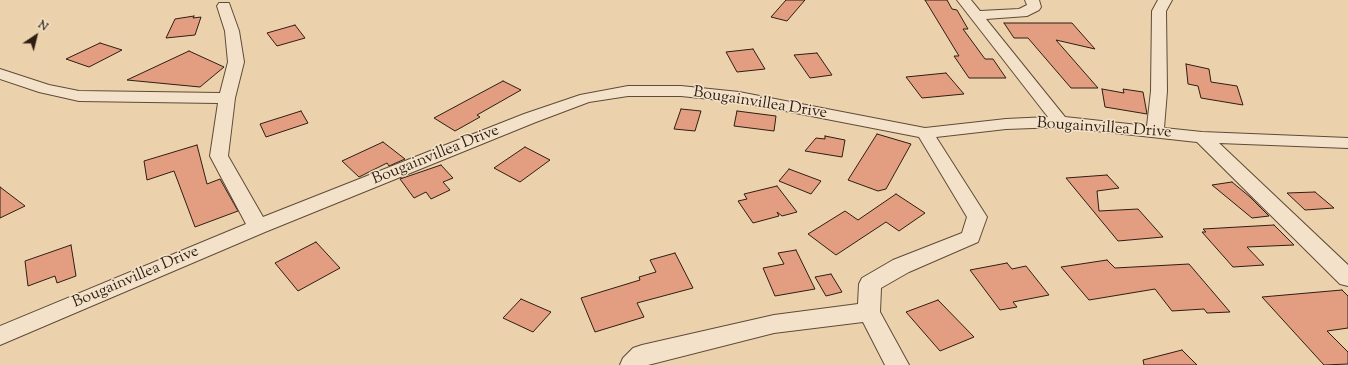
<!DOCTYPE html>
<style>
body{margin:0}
#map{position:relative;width:1348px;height:365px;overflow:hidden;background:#ecd2ac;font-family:"Sorts Mill Goudy",serif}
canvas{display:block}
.north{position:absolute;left:16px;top:16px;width:40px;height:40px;-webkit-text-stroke:3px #f3e2c9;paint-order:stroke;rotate:35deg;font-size:11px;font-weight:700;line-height:16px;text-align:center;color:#2e1e12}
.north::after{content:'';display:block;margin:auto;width:14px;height:18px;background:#2e1e12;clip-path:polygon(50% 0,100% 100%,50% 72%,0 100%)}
</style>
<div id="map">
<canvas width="1348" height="365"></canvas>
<div class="north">N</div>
</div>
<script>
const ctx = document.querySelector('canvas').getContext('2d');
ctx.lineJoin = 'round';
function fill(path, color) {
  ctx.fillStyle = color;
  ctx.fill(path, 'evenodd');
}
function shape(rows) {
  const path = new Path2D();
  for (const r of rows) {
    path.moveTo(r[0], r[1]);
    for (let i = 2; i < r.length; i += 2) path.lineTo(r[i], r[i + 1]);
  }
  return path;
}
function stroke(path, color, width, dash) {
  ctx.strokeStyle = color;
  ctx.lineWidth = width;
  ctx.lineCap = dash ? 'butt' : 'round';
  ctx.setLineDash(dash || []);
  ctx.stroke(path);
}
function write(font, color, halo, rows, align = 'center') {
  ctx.font = font + ' "Sorts Mill Goudy",serif';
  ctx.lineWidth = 3;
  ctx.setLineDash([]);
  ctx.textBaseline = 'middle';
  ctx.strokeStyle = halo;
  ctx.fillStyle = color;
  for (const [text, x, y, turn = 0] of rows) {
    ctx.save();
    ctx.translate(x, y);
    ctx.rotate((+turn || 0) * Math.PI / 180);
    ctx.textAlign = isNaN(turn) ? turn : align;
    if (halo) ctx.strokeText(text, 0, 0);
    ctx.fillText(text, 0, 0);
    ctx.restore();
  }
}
const building = shape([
 [786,0,805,0,787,21,771,17,786,0],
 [925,0,947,0,952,9,957,10,968,29,963,29,985,59,993,59,1006,78,969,78,954,56,959,56,925,0],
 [194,16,193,18,201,17,195,35,166,38,175,19,194,16],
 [1004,23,1072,23,1095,49,1056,40,1098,88,1071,88,1028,38,1014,38,1004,23],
 [295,25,305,38,277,46,267,33,295,25],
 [100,43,122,50,89,67,66,59,100,43],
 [753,49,765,69,737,72,726,52,753,49],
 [189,51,224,67,200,87,127,80,189,51],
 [817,53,832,75,810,78,794,55,817,53],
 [1186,64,1209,69,1211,82,1237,86,1243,105,1201,98,1198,86,1188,84,1186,64],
 [946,73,964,94,922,98,906,77,946,73],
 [503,81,521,90,477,115,480,117,455,131,434,118,503,81],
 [1102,89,1124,93,1123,89,1143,92,1147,114,1105,107,1102,89],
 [681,109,701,111,695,131,674,129,681,109],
 [301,111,308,123,266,137,260,124,301,111],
 [737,111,776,116,774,131,734,126,737,111],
 [877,134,911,144,886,189,878,191,848,180,877,134],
 [825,136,845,140,842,157,805,151,816,138,825,139,825,136],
 [383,142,405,159,389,166,387,163,359,177,342,161,383,142],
 [197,145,207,184,220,179,238,211,195,227,174,171,147,180,144,161,197,145],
 [525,147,550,160,520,182,494,168,525,147],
 [441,165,453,178,443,182,450,190,431,199,426,192,414,198,400,179,441,165],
 [789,169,821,181,811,194,779,181,789,169],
 [1107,175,1119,188,1097,191,1099,211,1138,209,1163,237,1118,241,1066,178,1107,175],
 [1232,182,1250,197,1269,216,1252,218,1212,185,1232,182],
 [777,186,797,212,782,216,777,212,779,216,753,223,738,201,747,199,744,194,777,186],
 [0,187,25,206,0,218,0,187],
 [1315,192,1334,208,1305,210,1287,193,1315,192],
 [896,194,925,213,899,231,886,222,836,255,808,234,845,211,858,220,896,194],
 [1274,225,1294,245,1247,247,1264,265,1233,267,1202,232,1206,232,1203,229,1274,225],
 [316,242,340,268,298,291,275,263,316,242],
 [71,245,76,276,57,283,55,276,28,286,25,261,71,245],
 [796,250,815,289,775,296,763,268,784,264,778,253,796,250],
 [675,253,693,288,637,303,644,317,595,332,581,298,640,280,639,277,656,272,650,260,675,253],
 [1107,260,1115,268,1189,264,1230,312,1207,313,1204,309,1172,311,1155,289,1089,300,1061,267,1107,260],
 [1007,263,1012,269,1026,266,1049,295,1013,302,1017,307,1000,310,970,270,1007,263],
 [831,274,842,292,826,296,815,277,831,274],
 [1342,290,1348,296,1348,328,1327,331,1348,352,1348,364,1324,365,1262,297,1342,290],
 [521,299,551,312,533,332,503,318,521,299],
 [938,300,974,337,940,351,906,312,938,300],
 [1182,350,1197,365,1144,365,1143,360,1182,350]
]);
const street = shape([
 [957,0,971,0,980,11,1019,9,1027,5,1025,0,1039,0,1041,7,1039,10,1027,16,986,19,1065,117,1147,126,1151,91,1152,11,1158,0,1172,0,1166,11,1167,91,1164,128,1202,132,1348,138,1348,148,1219,143,1348,265,1348,286,1340,284,1197,142,1060,127,1006,129,936,137,987,217,978,242,909,272,881,288,880,312,909,365,885,365,863,322,774,333,648,365,620,365,623,358,633,348,642,345,774,315,858,304,859,284,862,278,893,260,962,233,967,217,919,137,739,102,681,96,628,96,589,102,536,122,265,232,0,345,0,326,246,224,210,156,218,103,79,101,39,92,0,79,0,69,49,85,79,91,220,93,228,62,225,31,217,6,219,3,229,3,239,31,244,62,235,98,228,156,263,217,524,114,580,95,628,86,681,86,739,92,925,128,1006,119,1048,117,957,0]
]);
const streetNames = [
 ["Bougainvillea Drive",760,104,9],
 ["Bougainvillea Drive",1104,129,4],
 ["Bougainvillea Drive",436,156,-22],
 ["Bougainvillea Drive",136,278,-23]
];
fill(building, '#e39d81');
stroke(building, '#2e1e12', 1);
stroke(street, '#5e4b38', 2);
fill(street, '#f3e2c9');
write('16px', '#2e1e12', '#f3e2c9', streetNames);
</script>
